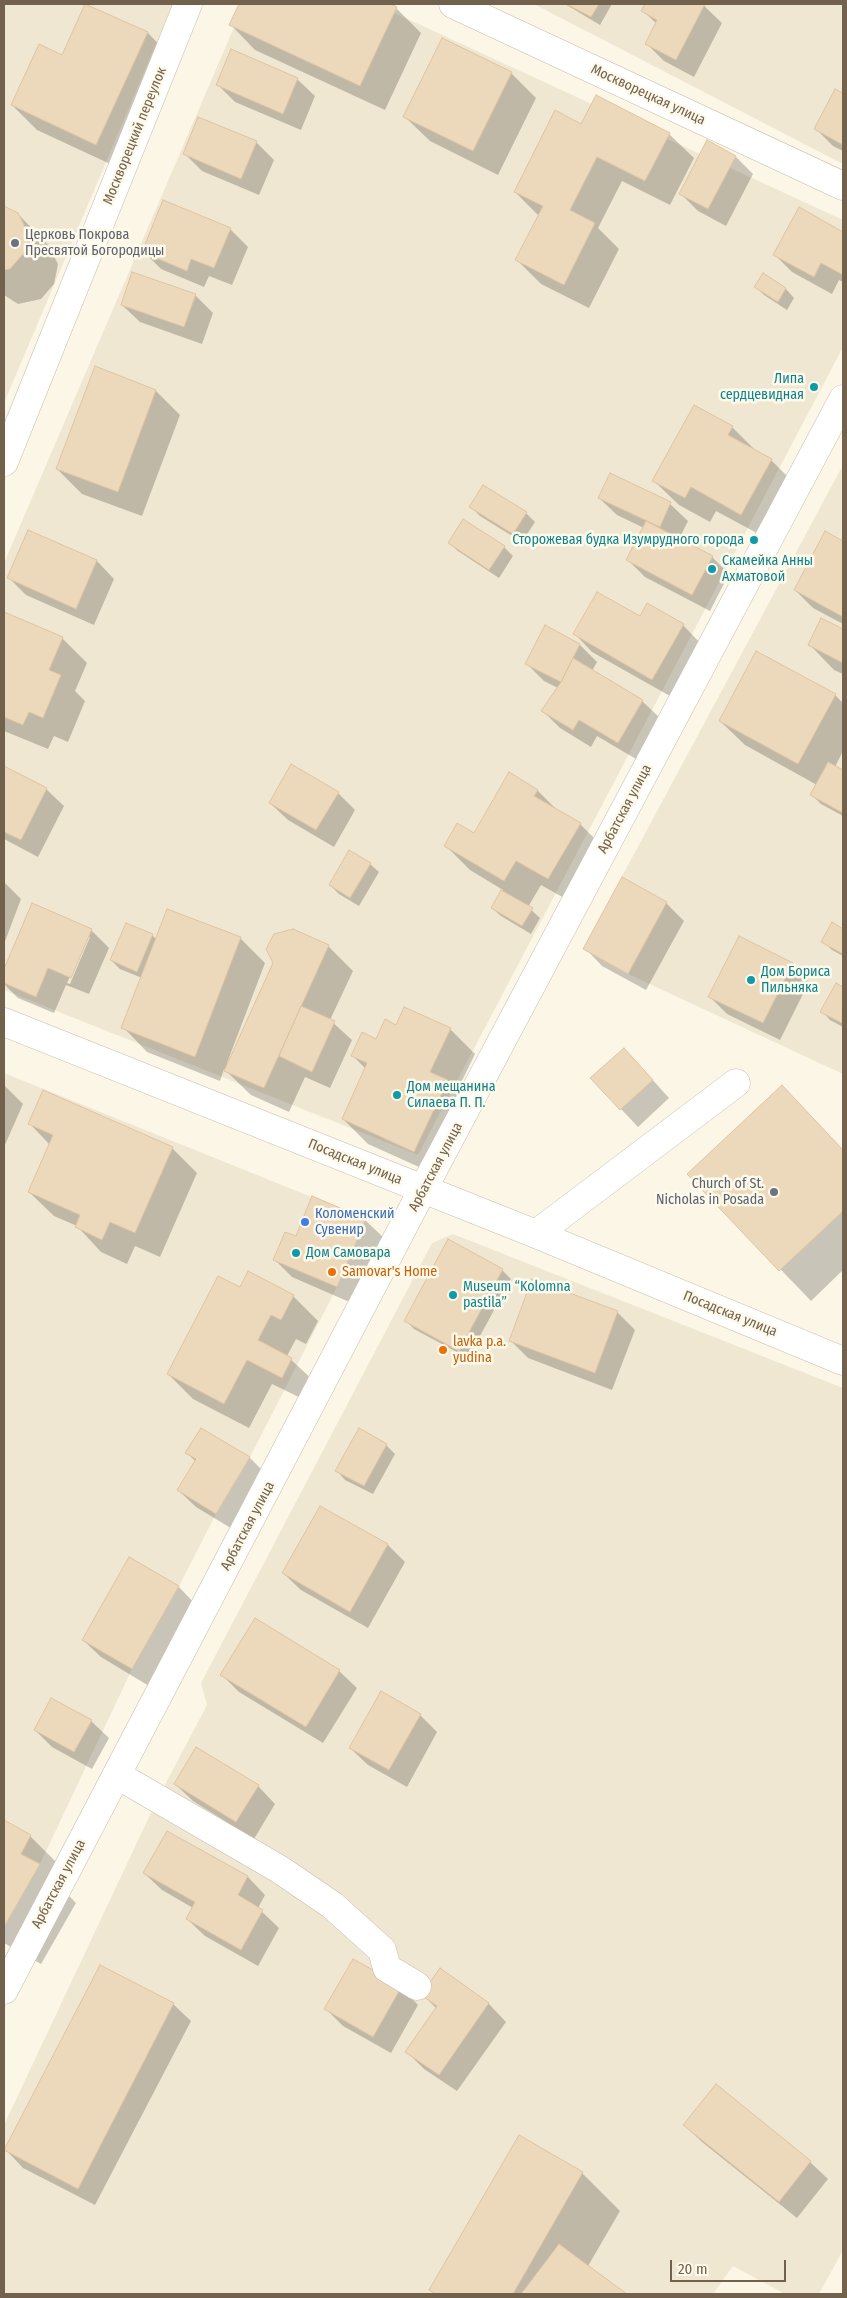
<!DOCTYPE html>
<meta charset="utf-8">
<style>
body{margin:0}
#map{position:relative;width:847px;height:2298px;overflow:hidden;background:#fbf6e5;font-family:"Fira Sans Condensed",sans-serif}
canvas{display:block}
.frame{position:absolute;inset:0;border:5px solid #72614c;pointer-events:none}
.scale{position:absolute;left:670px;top:2260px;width:116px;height:22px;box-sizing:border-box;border:2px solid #72614c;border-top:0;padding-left:6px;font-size:15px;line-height:18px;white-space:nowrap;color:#72614c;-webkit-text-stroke:4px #fefaeb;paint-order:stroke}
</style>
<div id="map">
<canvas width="847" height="2298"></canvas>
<div class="frame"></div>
<div class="scale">20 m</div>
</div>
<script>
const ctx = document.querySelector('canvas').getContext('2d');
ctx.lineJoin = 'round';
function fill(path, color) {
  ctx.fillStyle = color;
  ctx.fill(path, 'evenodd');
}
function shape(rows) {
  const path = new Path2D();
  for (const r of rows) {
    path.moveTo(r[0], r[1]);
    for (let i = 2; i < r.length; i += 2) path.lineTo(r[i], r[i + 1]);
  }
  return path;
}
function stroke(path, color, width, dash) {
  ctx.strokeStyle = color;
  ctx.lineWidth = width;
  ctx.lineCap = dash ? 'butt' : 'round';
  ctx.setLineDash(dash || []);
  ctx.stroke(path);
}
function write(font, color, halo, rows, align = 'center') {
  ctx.font = font + ' "Fira Sans Condensed",sans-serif';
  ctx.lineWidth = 5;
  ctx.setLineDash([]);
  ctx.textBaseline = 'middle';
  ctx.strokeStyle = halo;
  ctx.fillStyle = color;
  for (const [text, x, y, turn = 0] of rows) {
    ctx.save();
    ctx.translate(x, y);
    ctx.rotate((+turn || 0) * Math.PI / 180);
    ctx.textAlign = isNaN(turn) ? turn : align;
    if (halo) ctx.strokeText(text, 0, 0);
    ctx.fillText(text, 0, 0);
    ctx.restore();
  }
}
const residential = shape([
 [4,4,173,4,4,403],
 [244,4,375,4,843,220,843,347,418,1155,4,990,4,563],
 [534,4,843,4,843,164],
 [843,465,843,1074,628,974,583,949],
 [4,1073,366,1219,337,1287,250,1457,216,1514,179,1586,132,1669,40,1864,4,1927],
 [453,1234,843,1388,843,2250,819,2294,785,2294,733,2266,713,2294,4,2294,4,2125,158,1798,207,1705,201,1683,432,1243]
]);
const shadow = shape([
 [240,4,387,4,396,8,421,33,385,110,255,50,231,25],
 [565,4,612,4,600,25],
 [646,4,702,4,722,23,694,77,664,61,647,44,657,24,643,11],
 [86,5,148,33,172,58,121,169,37,130,12,105,62,57],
 [511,73,536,98,498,175,430,141,405,117],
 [297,79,315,96,301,130,235,102,218,85],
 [836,91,843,95,843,151,833,146,815,128],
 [582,126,669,134,694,158,670,205,622,181,598,228,619,249,589,308,541,284,517,260,539,216,515,192],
 [256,142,274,160,259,195,202,171,184,153],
 [736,157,753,174,726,226,698,211,680,193],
 [4,207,18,214,48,245,58,264,54,284,41,299,18,304,4,295],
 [799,209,843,233,843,282,839,280,832,294,792,272,774,254],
 [230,229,248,247,232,285,209,276,204,287,161,269,144,252],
 [763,274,786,289,794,298,787,310,764,295,755,286],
 [195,295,213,313,202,344,140,322,122,305],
 [156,391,180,415,142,516,82,494,57,469],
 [732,427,757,452,771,460,795,484,766,538,716,511,710,522,679,505,654,481],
 [610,475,670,504,688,521,679,539,712,557,729,574,710,611,645,577,628,560,644,528,617,515,599,498],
 [484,486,526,513,535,522,522,542,480,516,471,507],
 [29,532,97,561,114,579,94,625,26,595,8,577],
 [826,533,843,542,843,624,813,608,795,590],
 [449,543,504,547,513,556,499,578,458,551],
 [4,613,62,638,87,663,75,691,85,701,68,742,54,736,48,749,4,731],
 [640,618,683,625,700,643,670,696,592,652,575,634],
 [822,620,843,630,843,674,834,670,810,645],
 [580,645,597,662,592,671,642,701,660,718,636,759,597,736,591,747,560,728,543,711,558,688,544,681,527,664],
 [835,695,843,703,843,751,835,767,843,771,843,816,821,804,812,795,817,785,745,745,720,721],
 [4,767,46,789,64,806,38,857,4,839],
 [537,790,557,810,580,824,605,849,573,903,541,885,528,907,540,918,531,934,501,916,492,908,503,890,470,870,445,845,474,835],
 [338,793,355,810,334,847,288,820,270,803],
 [370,864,379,872,359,906,339,894,330,885],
 [622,879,666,903,684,921,646,990,602,966,585,948],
 [4,882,21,899,4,944],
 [33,905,91,930,109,948,89,994,66,985,54,1013,18,998,4,984,4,972],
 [88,937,90,937,70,984,67,983],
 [168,910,241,939,265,963,227,1063,229,1064,328,946,353,971,330,1020,352,1040,330,1088,305,1077,289,1112,251,1095,224,1069,220,1081,147,1052,123,1027,142,978,120,969,111,960,152,935,157,940],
 [833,924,843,930,843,956,832,950,823,941],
 [792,964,809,982,780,1040,727,1014,710,997],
 [837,985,843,988,843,1027,830,1020,822,1011],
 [397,1027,450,1029,475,1054,457,1091,472,1106,439,1176,368,1144,343,1119,366,1069,352,1055],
 [641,1067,669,1098,638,1127,592,1078],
 [4,1085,23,1104,4,1147],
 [782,1086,843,1150,843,1270,811,1301,689,1174],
 [30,1124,172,1148,197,1173,160,1257,135,1246,127,1264,101,1252,77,1226,54,1216,29,1192,50,1145],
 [365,1220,383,1237,354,1304,292,1277,275,1260,296,1238],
 [502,1270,511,1279,468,1358,414,1329,406,1321],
 [240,1289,293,1296,318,1321,306,1344,296,1339,287,1356,316,1383,307,1401,272,1384,249,1428,193,1399,168,1374],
 [617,1312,635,1330,612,1390,528,1358,510,1340],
 [201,1429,250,1458,267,1475,234,1530,196,1507,178,1490,195,1461,187,1453],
 [386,1445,395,1454,373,1494,345,1480,337,1471],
 [320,1507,388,1545,405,1562,368,1628,301,1590,283,1573],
 [130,1559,179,1587,196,1605,149,1686,101,1657,83,1640],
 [339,1671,357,1688,323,1743,239,1692,222,1675],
 [420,1715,437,1732,407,1787,368,1765,350,1748],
 [91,1721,109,1738,92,1769,52,1747,35,1730],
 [175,1784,258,1786,275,1804,254,1839,193,1801],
 [4,1821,30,1836,68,1874,60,1887,76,1903,41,1964,4,1943],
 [167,1833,248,1877,265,1895,258,1908,279,1928,258,1966,205,1936,187,1919,193,1908,162,1890,144,1873],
 [440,1970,489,2004,506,2022,457,2091,424,2069,407,2052,437,2009,423,1995],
 [401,1987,418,2005,391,2053,343,2026,326,2009],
 [173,2004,191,2021,95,2205,23,2168,6,2150],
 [684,2125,810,2162,828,2179,797,2218,702,2142],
 [520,2137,582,2173,620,2211,588,2266,625,2294,435,2294,431,2290]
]);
const building = shape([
 [85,4,148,32,96,145,11,105,39,44,62,55,85,4],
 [239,4,390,4,397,7,360,86,229,25,239,4],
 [566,4,599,4,591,17,566,4],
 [645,4,705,4,676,60,645,44,657,20,641,11,645,4],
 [442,38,512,72,473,151,403,117,442,38],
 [231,49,298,78,283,114,216,85,231,49],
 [835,89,843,93,843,145,814,129,835,89],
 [596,95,670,133,645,181,597,157,570,210,595,223,564,285,515,260,543,206,514,192,555,110,581,124,596,95],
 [198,117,257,141,241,179,183,154,198,117],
 [707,140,736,156,708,209,679,194,707,140],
 [163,200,231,228,214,268,191,259,187,271,142,252,163,200],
 [4,206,18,213,28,233,24,253,10,269,4,270,4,206],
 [799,207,843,232,843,275,821,263,814,277,773,255,799,207],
 [132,272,196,294,184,327,121,305,132,272],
 [763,273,786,288,778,302,754,287,763,273],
 [95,366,156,390,118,492,56,469,95,366],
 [694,405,733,426,728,435,772,459,741,515,691,487,685,498,652,481,694,405],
 [610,473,671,502,660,527,598,498,610,473],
 [483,485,527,512,513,534,469,507,483,485],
 [463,519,505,546,489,570,448,543,463,519],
 [646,521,713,556,692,595,626,560,646,521],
 [28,530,97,560,76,609,7,578,28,530],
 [825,531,843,541,843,617,794,590,825,531],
 [597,592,640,616,647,603,684,624,652,680,573,634,597,592],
 [4,612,63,637,49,670,61,675,43,718,29,712,23,725,4,717,4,612],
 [821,618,843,629,843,663,808,645,821,618],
 [545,625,580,644,561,682,525,664,545,625],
 [756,651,836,694,798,764,719,721,756,651],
 [573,658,643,700,618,743,579,720,573,730,541,711,561,682,573,658],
 [828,762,843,770,843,813,810,795,828,762],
 [291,764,339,792,316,830,269,803,291,764],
 [4,766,47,788,21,840,4,832,4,766],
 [509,772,538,790,534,796,581,823,548,879,516,861,504,881,444,846,457,823,474,833,509,772],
 [349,850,371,863,350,898,329,885,349,850],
 [622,877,667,902,628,974,583,949,622,877],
 [501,890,533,908,522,926,491,908,501,890],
 [32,903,92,929,71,978,48,968,36,997,4,983,4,969,32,903],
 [167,909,241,937,195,1057,121,1028,167,909],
 [832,922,843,929,843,954,821,942,832,922],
 [126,923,153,934,137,972,110,960,126,923],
 [293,929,329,945,264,1088,224,1071,273,963,266,949,274,934,293,929],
 [739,936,793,963,763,1023,708,997,739,936],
 [836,983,843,987,842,1023,820,1012,836,983],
 [301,1006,335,1021,312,1072,279,1056,301,1006],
 [404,1007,451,1028,430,1072,448,1080,414,1152,342,1119,367,1063,351,1056,362,1032,376,1039,385,1019,396,1025,404,1007],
 [624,1048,653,1080,620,1110,590,1078,624,1048],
 [782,1085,843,1150,843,1211,779,1271,687,1174,782,1085],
 [43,1090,173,1147,135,1233,110,1222,102,1240,75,1227,80,1215,28,1192,53,1135,28,1124,43,1090],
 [312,1196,366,1219,337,1287,273,1260,285,1232,296,1236,312,1196],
 [448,1239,503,1269,459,1351,404,1321,448,1239],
 [248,1271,294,1295,281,1320,271,1315,258,1340,292,1358,282,1378,247,1360,224,1404,167,1374,218,1276,240,1287,248,1271],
 [532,1279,618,1311,595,1373,509,1341,532,1279],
 [201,1428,250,1457,216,1514,177,1490,196,1459,185,1453,201,1428],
 [359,1428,387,1444,364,1486,335,1471,359,1428],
 [320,1506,388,1544,350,1612,282,1573,320,1506],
 [129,1557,179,1586,132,1669,82,1640,129,1557],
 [255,1618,340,1670,306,1727,220,1675,255,1618],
 [381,1691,421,1714,389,1770,349,1748,381,1691],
 [51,1698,92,1720,74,1752,34,1730,51,1698],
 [196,1747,259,1785,236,1822,174,1784,196,1747],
 [4,1820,31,1835,21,1854,40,1864,4,1927,4,1820],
 [167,1831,248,1876,238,1895,263,1910,241,1950,186,1919,195,1902,143,1873,167,1831],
 [353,1959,402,1986,373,2037,324,2009,353,1959],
 [100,1965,174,2003,78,2189,4,2150,100,1965],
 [440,1968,489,2003,439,2075,405,2052,437,2006,421,1995,440,1968],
 [716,2084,811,2161,779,2202,683,2125,716,2084],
 [519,2135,583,2172,513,2294,436,2294,429,2290,519,2135],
 [559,2244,627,2294,521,2294,559,2244]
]);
const minor = shape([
 [453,4,843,186],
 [4,462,188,4],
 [4,1022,536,1234,843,1361],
 [536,1234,736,1083],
 [117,1775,279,1869,332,1905,382,1950,387,1968,417,1986],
 [4,1990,423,1189,843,399]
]);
const markers = [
 [15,243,5,"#6b7280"],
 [814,387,5,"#0f9aa8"],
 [754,540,5,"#0f9aa8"],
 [712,569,5,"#0f9aa8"],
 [751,980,5,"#0f9aa8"],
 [397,1095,5,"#0f9aa8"],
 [774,1192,5,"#6b7280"],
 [305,1222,5,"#3f7fe0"],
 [296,1253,5,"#0f9aa8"],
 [332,1272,5,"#e8710a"],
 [453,1295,5,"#0f9aa8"],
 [443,1350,5,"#e8710a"]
];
const streetNames = [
 ["Москворецкая улица",648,95,25],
 ["Москворецкий переулок",135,136,-68],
 ["Арбатская улица",625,809,-62],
 ["Посадская улица",355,1162,22],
 ["Арбатская улица",436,1167,-62],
 ["Посадская улица",730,1314,22],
 ["Арбатская улица",248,1526,-62],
 ["Арбатская улица",59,1884,-62]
];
const worshipNames = [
 ["Церковь Покрова",25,235],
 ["Пресвятой Богородицы",25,251],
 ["Church of St.",764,1184,"right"],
 ["Nicholas in Posada",764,1200,"right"]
];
const cultureNames = [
 ["Липа",804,379,"right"],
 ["сердцевидная",804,395,"right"],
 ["Сторожевая будка Изумрудного города",744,540,"right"],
 ["Скамейка Анны",722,561],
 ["Ахматовой",722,577],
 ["Дом Бориса",761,972],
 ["Пильняка",761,988],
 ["Дом мещанина",407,1087],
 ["Силаева П. П.",407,1103],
 ["Дом Самовара",306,1253],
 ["Museum “Kolomna",463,1287],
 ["pastila”",463,1303]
];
const shopNames = [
 ["Коломенский",315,1214],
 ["Сувенир",315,1230]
];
const foodNames = [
 ["Samovar's Home",342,1272],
 ["lavka p.a.",453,1342],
 ["yudina",453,1358]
];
fill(residential, '#efe7d1');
fill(shadow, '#0003');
fill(building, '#ecd9bc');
stroke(building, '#e0c4a0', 1);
stroke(minor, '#c9beaa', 29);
stroke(minor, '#fff', 28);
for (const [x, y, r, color] of markers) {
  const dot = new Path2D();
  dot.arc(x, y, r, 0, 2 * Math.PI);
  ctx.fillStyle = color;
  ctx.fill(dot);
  stroke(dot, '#fefaeb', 2);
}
write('14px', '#72614c', '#fefaeb', streetNames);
write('14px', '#5b616d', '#fefaeb', worshipNames, 'left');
write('14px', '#0d838f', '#fefaeb', cultureNames, 'left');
write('14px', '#366cbe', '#fefaeb', shopNames, 'left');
write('14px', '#c56008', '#fefaeb', foodNames, 'left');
</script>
